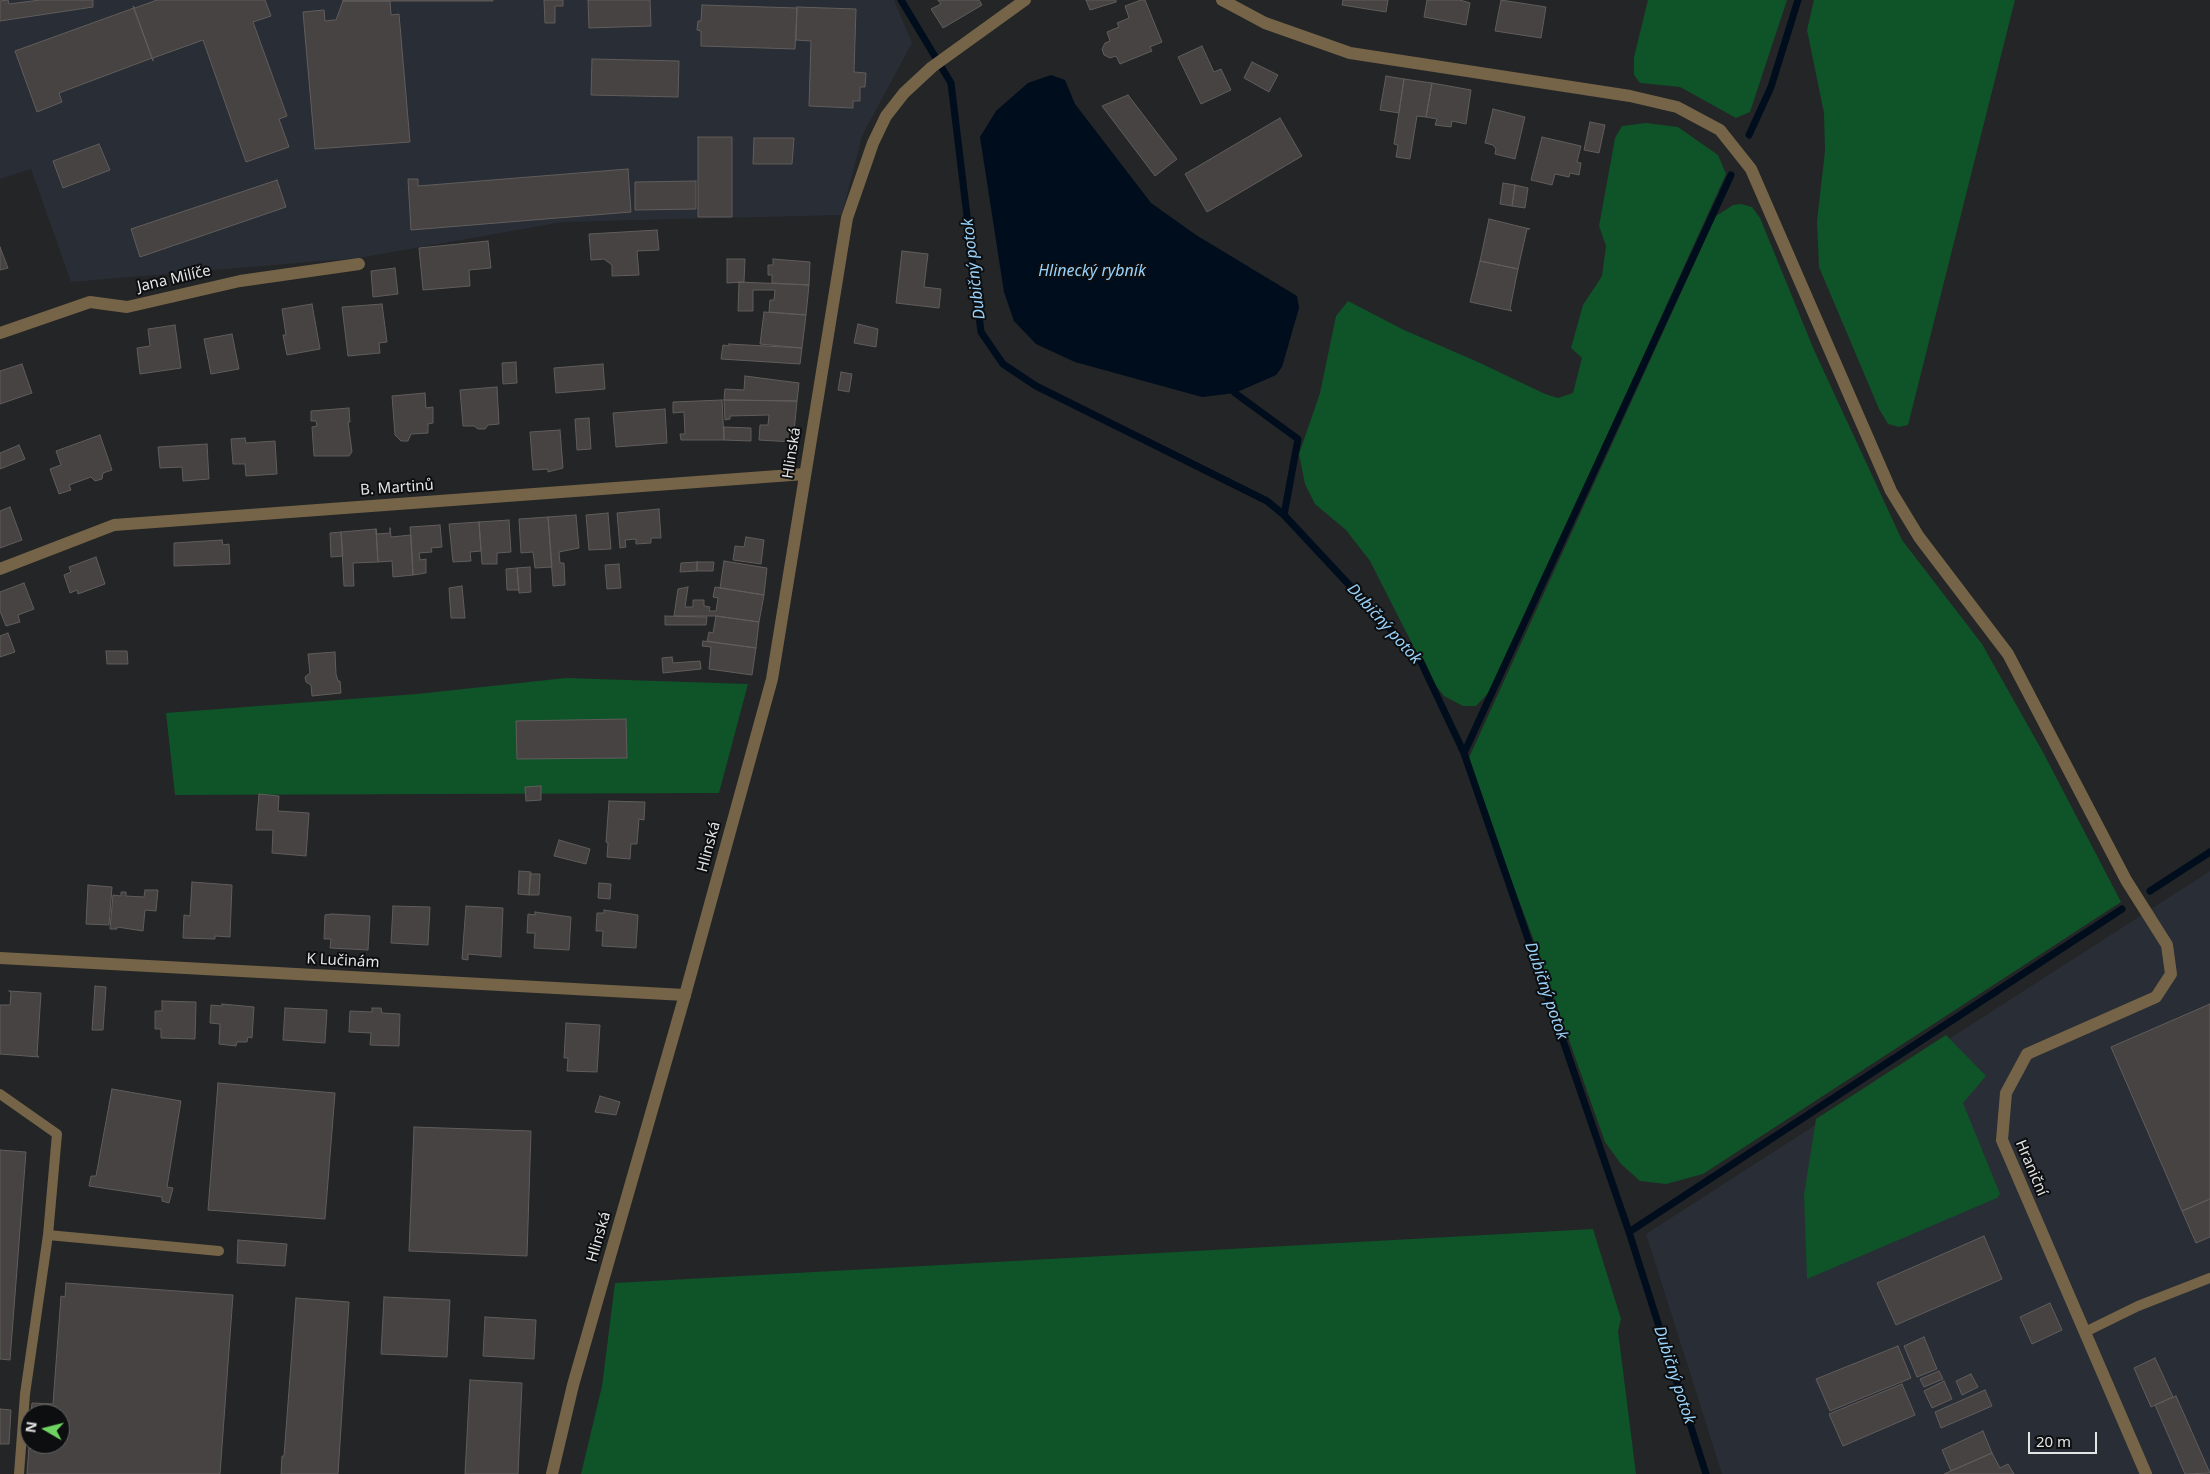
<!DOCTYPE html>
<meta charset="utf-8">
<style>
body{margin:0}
#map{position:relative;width:2210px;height:1474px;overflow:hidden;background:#232527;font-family:"Noto Sans",sans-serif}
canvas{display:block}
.north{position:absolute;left:20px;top:1404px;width:50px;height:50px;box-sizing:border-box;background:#0d0e0f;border:1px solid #636465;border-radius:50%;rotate:278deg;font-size:14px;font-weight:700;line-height:20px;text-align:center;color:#e3e4e5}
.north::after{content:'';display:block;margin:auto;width:18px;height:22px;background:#6ed361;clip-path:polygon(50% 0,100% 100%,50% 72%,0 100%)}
.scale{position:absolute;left:2028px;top:1432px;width:69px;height:22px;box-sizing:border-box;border:2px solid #e3e4e5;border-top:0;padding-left:6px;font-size:15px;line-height:18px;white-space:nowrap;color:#e3e4e5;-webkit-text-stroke:4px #0d0e0f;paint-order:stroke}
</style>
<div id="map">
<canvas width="2210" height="1474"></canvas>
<div class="north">N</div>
<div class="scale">20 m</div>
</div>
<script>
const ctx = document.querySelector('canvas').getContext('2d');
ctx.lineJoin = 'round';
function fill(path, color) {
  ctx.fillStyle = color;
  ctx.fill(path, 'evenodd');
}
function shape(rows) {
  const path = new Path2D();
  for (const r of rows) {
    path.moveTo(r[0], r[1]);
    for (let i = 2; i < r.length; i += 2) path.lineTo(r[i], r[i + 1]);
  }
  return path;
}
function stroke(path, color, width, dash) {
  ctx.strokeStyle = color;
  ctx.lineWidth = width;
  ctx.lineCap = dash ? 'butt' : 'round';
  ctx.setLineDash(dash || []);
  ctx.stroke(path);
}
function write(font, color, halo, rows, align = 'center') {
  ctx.font = font + ' "Noto Sans",sans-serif';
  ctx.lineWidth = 4;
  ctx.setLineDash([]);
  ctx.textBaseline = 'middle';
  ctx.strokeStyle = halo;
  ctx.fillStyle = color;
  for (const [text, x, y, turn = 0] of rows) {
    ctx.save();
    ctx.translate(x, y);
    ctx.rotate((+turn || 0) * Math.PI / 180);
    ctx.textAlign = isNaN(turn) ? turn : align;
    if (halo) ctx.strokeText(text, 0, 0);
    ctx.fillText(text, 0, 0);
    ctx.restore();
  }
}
const built = shape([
 [0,0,894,0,912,43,862,136,842,215,563,222,359,258,71,282,31,169,0,179],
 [2210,871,2210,1474,1722,1474,1646,1234]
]);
const green = shape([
 [1648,0,1787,0,1750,112,1736,118,1680,87,1640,83,1634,75,1634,57],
 [1814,0,2015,0,1908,425,1899,427,1888,424,1879,409,1819,267,1817,221,1825,151,1824,113,1807,30],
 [1646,123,1678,127,1718,155,1726,174,1492,689,1476,706,1463,706,1444,696,1429,677,1370,561,1346,530,1315,504,1305,484,1299,454,1320,393,1336,316,1348,301,1404,330,1478,362,1545,394,1558,398,1573,393,1582,358,1571,348,1583,305,1602,276,1606,246,1599,226,1615,138,1622,126],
 [1741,204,1752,207,1760,218,1814,350,1902,540,1982,644,2044,754,2121,902,1703,1174,1666,1184,1640,1181,1621,1164,1605,1142,1533,938,1467,762,1716,216,1733,205],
 [566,678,748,684,719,793,175,795,166,713,417,694],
 [1946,1035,1986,1076,1963,1103,2000,1194,1997,1198,1807,1279,1804,1195,1816,1119],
 [1593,1229,1621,1319,1618,1331,1636,1474,581,1474,602,1386,615,1283]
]);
const water = shape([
 [1051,75,1065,80,1075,104,1151,203,1196,235,1297,296,1299,308,1282,367,1276,375,1235,393,1202,397,1075,362,1036,344,1014,321,1004,292,980,137,996,111,1028,83]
]);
const stream = shape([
 [901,0,951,83,981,332,1003,364,1036,386,1267,501,1284,515,1421,662,1464,753,1629,1232,1706,1474],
 [1749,135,1771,87,1798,0],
 [1235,393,1298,439,1284,515],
 [1464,753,1731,175],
 [2150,891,2210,852],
 [1629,1232,2122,909]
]);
const building = shape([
 [8,0,9,4,40,0,93,0,93,7,0,21,0,1,8,0],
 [157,0,265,0,271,16,253,22,287,116,279,119,289,147,246,162,203,40,153,58,153,61,133,6,135,8,157,0],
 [343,0,493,0,493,1,343,1,343,0],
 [544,0,563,0,563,6,555,6,555,23,545,23,544,0],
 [588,0,650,0,651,26,589,28,588,0],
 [938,0,979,0,982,5,943,28,931,9,941,4,938,0],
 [1086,0,1116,0,1116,2,1090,10,1086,0],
 [1141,0,1145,0,1162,42,1150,47,1152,51,1120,64,1116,56,1110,58,1104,55,1102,49,1105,43,1110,41,1107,32,1119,27,1117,23,1129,18,1125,6,1141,0],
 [1343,0,1388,0,1386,12,1342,5,1343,0],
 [1427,0,1460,0,1470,3,1466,25,1424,17,1427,0],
 [1501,0,1546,7,1541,38,1495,31,1501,0],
 [343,1,390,1,391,15,399,14,410,142,315,149,303,12,324,10,325,21,333,20,336,20,343,1],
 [702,5,797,8,795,49,701,46,701,31,697,30,698,21,701,21,702,5],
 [797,7,856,9,854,72,866,73,865,87,860,87,860,101,853,101,853,108,809,106,811,41,796,40,797,7],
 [134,8,152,58,59,93,62,102,37,112,15,51,134,8],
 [1202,46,1214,72,1221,69,1231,90,1201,104,1178,57,1202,46],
 [592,59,679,61,678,97,591,95,592,59],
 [1252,62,1278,75,1269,92,1244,78,1252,62],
 [1386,76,1404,79,1399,113,1380,110,1386,76],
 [1404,79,1432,83,1426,117,1417,116,1410,159,1396,157,1398,145,1394,144,1404,79],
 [1432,83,1471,90,1466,124,1452,121,1451,127,1435,125,1437,119,1426,117,1432,83],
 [1128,95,1177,159,1155,176,1102,106,1128,95],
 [1493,109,1525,117,1515,159,1495,154,1496,149,1493,145,1485,143,1493,109],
 [1280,118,1302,156,1207,212,1185,174,1280,118],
 [1590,122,1605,125,1599,153,1584,150,1590,122],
 [698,137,732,137,732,217,698,217,698,137],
 [1542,137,1581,146,1577,162,1581,163,1579,175,1570,173,1569,177,1555,174,1552,185,1531,180,1542,137],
 [754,138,794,138,792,164,753,164,754,138],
 [99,144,110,170,63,188,53,161,99,144],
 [628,169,631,212,411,230,408,179,418,179,418,186,628,169],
 [277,180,286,207,140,257,131,229,277,180],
 [696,181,696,209,635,210,635,182,696,181],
 [1503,183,1515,185,1512,206,1500,204,1503,183],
 [1515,185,1528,188,1525,208,1512,206,1515,185],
 [1489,219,1530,229,1527,229,1518,269,1480,261,1489,219],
 [657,230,659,250,637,251,639,275,612,276,612,265,604,259,591,260,589,234,657,230],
 [488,241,491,268,469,270,470,286,423,290,419,248,488,241],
 [0,247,8,268,0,270,0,247],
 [902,251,928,254,924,287,941,289,939,308,896,303,902,251],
 [727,259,745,259,744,282,727,283,727,259],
 [773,259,810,262,809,285,772,283,772,275,768,275,768,265,773,265,773,259],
 [1480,261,1518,269,1510,309,1512,311,1470,302,1480,261],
 [395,268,398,294,373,297,371,271,395,268],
 [739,282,809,285,806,315,769,312,770,300,774,300,775,290,753,290,753,311,738,311,739,282],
 [312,304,320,349,287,355,283,335,286,335,282,309,312,304],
 [382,304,387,342,379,343,380,353,348,356,342,307,382,304],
 [764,312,806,315,802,348,760,344,764,312],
 [858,324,878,329,876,347,854,343,858,324],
 [175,325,181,368,140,374,137,348,150,346,148,329,175,325],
 [232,334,239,369,211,374,204,339,232,334],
 [729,344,802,348,800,364,721,359,723,345,729,346,729,344],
 [516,362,517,383,503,384,502,363,516,362],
 [22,364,32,393,0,404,0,371,22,364],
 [603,364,605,389,556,393,554,368,603,364],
 [841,372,852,374,849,392,838,390,841,372],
 [745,376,799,383,797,401,724,400,725,389,744,390,745,376],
 [497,387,499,424,488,425,485,429,478,429,474,426,463,426,460,390,497,387],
 [425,393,426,408,433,407,433,423,428,424,428,433,411,434,408,441,401,441,395,435,392,396,425,393],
 [722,400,724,440,681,440,680,434,685,434,684,412,673,413,673,402,722,400],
 [724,400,797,401,793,442,759,440,760,425,768,425,769,415,730,416,730,419,725,420,724,400],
 [349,408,350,422,348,422,352,452,349,456,314,456,312,427,317,426,316,421,311,421,311,411,349,408],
 [665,409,667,443,616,447,613,413,665,409],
 [589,418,591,449,577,450,575,419,589,418],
 [724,427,751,428,751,441,724,440,724,427],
 [560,430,563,468,548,472,548,469,533,470,530,432,560,430],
 [100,435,112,470,103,473,102,479,95,481,91,477,69,485,71,490,59,494,50,469,61,465,56,451,100,435],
 [245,438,246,443,275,441,277,474,246,476,245,464,233,464,231,439,245,438],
 [207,444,209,479,183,481,182,467,160,468,158,447,207,444],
 [19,445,25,459,0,469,0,453,19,445],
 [10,507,22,540,0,548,0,511,10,507],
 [659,509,661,538,651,538,651,543,636,544,636,539,625,540,626,547,620,548,617,513,659,509],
 [608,513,611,549,589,550,586,515,608,513],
 [576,515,579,548,559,552,560,563,564,563,565,585,553,586,548,517,576,515],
 [548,517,552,567,535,568,533,552,521,553,519,519,548,517],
 [509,520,511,552,497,553,497,564,482,564,479,522,509,520],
 [479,522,481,551,470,552,471,561,453,562,449,524,479,522],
 [440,525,442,547,431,548,432,552,419,553,420,560,426,559,426,573,413,575,410,527,440,525],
 [390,528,391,537,411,535,413,575,393,577,392,561,378,562,376,529,377,534,390,533,390,528],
 [376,529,378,562,353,563,354,586,344,586,341,532,376,529],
 [341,532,343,556,331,557,330,533,341,532],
 [746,537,764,540,761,564,733,560,735,546,744,547,746,537],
 [222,540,223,545,229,544,230,564,174,566,174,543,222,540],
 [96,557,105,584,78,594,77,590,70,593,64,575,71,572,69,567,96,557],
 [724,561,767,568,764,595,720,588,724,561],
 [697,562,714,562,713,571,697,571,697,562],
 [697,562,697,571,680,572,681,563,697,562],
 [619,564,621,588,607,589,605,565,619,564],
 [530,567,531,592,519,593,517,568,530,567],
 [517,568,519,590,507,590,506,569,517,568],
 [24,583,34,609,18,615,20,622,6,626,0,611,0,592,24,583],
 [462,586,465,618,451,618,449,588,462,586],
 [688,587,685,607,693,607,693,600,704,600,704,606,710,607,709,611,716,611,718,598,713,597,715,587,764,595,759,622,716,616,674,616,678,589,688,587],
 [665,616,707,617,706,625,665,625,665,616],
 [716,616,759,622,756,648,707,641,709,632,713,633,716,616],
 [8,633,15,652,0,657,0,636,8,633],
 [703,641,756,648,752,675,709,669,711,647,702,646,703,641],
 [106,651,127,651,128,664,107,664,106,651],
 [335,652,336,674,338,681,340,681,341,693,312,696,311,685,306,682,305,677,310,673,308,654,335,652],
 [672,657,673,663,700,661,701,669,663,673,662,658,672,657],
 [626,719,627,758,517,759,516,721,626,719],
 [541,786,541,800,526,801,525,787,541,786],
 [259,794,279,796,278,811,309,813,306,856,272,853,273,830,256,830,259,794],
 [609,801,645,802,644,820,639,819,637,844,631,844,630,859,607,857,608,843,606,842,609,801],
 [559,840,590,849,586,864,554,856,559,840],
 [519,871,531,872,529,895,518,894,519,871],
 [530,874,540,874,539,895,529,895,530,874],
 [192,882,232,885,230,937,215,936,215,939,183,938,184,915,190,916,192,882],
 [599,883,611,884,610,899,598,898,599,883],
 [88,885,112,887,109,925,86,924,88,885],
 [145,890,158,890,156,911,145,910,143,931,117,927,117,929,110,929,113,895,121,896,121,892,126,892,126,896,144,897,145,890],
 [393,906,430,907,428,945,391,943,393,906],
 [466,906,503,908,501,957,468,954,468,960,462,959,466,906],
 [604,910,638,915,636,948,602,946,603,931,596,931,597,913,604,913,604,910],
 [535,912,571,917,569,950,534,948,535,933,527,933,528,914,535,915,535,912],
 [332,914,370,916,368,950,330,948,331,939,324,939,325,915,332,914],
 [95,986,106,987,103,1030,92,1030,95,986],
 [9,991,41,993,37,1055,39,1057,0,1054,0,1005,10,1005,11,993,9,991],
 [162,1001,196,1002,195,1039,161,1038,161,1029,155,1029,155,1011,162,1011,162,1001],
 [222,1004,254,1007,252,1038,248,1037,247,1042,237,1042,236,1046,219,1044,220,1024,210,1023,211,1005,222,1006,222,1004],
 [2210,1004,2210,1199,2182,1211,2111,1047,2210,1004],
 [285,1008,327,1010,325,1043,283,1040,285,1008],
 [372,1008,381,1008,382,1013,400,1014,399,1046,370,1045,371,1033,349,1032,350,1011,372,1012,372,1008],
 [566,1023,600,1025,597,1072,567,1071,568,1058,564,1058,566,1023],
 [218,1083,335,1093,325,1219,208,1210,218,1083],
 [112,1089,181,1101,167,1187,173,1188,169,1203,162,1201,162,1197,89,1186,91,1176,96,1176,112,1089],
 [600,1096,620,1102,616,1115,595,1112,600,1096],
 [414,1127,531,1131,527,1256,409,1251,414,1127],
 [0,1150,26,1152,10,1360,0,1359,0,1150],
 [2210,1199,2210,1237,2196,1243,2182,1211,2210,1199],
 [1984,1236,2002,1279,1896,1325,1877,1283,1984,1236],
 [238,1240,287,1244,285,1266,237,1263,238,1240],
 [66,1283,233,1295,220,1474,27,1474,30,1432,30,1444,60,1444,60,1414,31,1414,32,1403,53,1404,61,1296,65,1297,66,1283],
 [384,1297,450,1300,447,1357,381,1354,384,1297],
 [296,1298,349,1302,338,1474,281,1474,282,1456,284,1456,296,1298],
 [2050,1303,2062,1330,2032,1344,2020,1317,2050,1303],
 [485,1317,536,1320,534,1359,483,1356,485,1317],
 [1924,1337,1937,1369,1917,1377,1904,1346,1924,1337],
 [1898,1346,1911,1378,1830,1411,1816,1379,1898,1346],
 [2155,1358,2173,1397,2151,1407,2134,1368,2155,1358],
 [1939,1371,1943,1379,1924,1387,1920,1379,1939,1371],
 [1971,1374,1978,1387,1962,1395,1956,1381,1971,1374],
 [470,1380,522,1383,518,1474,465,1474,470,1380],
 [1944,1381,1952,1399,1932,1408,1924,1391,1944,1381],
 [1902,1384,1915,1415,1843,1446,1829,1414,1902,1384],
 [1985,1390,1992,1406,1941,1428,1935,1412,1985,1390],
 [2176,1396,2210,1473,2185,1474,2155,1405,2176,1396],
 [0,1409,11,1410,9,1444,0,1444,0,1409],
 [1983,1431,1992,1453,1951,1471,1942,1450,1983,1431],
 [1992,1453,2000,1468,2008,1464,2014,1474,1944,1474,1992,1453]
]);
const service = shape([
 [0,1094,57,1134,48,1235,219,1251],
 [2085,1332,2138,1306,2210,1278],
 [19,1474,25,1394,48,1235]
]);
const minor = shape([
 [1222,0,1265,23,1350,53,1630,96,1677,107,1720,130,1751,169,1891,491,1919,537,2008,654,2126,880,2167,945,2171,974,2156,997,2027,1054,2006,1093,2002,1140,2146,1474],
 [0,333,90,302,127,307,240,281,359,264],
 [0,569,114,525,805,474],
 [0,958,685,995]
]);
const tertiary = shape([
 [552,1474,573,1385,685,995,772,679,847,218,873,143,886,116,904,93,932,67,1025,0]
]);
const streetNames = [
 ["Jana Milíče",174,279,-13],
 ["Hlinská",792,453,-81],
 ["B. Martinů",397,488,-4],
 ["Hlinská",709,847,-75],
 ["K Lučinám",343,961,3],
 ["Hraniční",2031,1168,67],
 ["Hlinská",599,1237,-74]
];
const waterNames = [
 ["Dubičný potok",974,269,-97],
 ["Hlinecký rybník",1092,271],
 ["Dubičný potok",1384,624,48],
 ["Dubičný potok",1546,991,71],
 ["Dubičný potok",1674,1375,72]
];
fill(built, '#292d35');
fill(green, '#0f5329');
fill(water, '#000d1c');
stroke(stream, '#000d1c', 7);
fill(building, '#464342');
stroke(building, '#605d5b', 1);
stroke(service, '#756447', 10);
stroke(minor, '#756447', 12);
stroke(tertiary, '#756447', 12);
write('15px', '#e3e4e5', '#0d0e0f', streetNames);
write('italic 16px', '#99d2fb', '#0d0e0f', waterNames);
</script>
